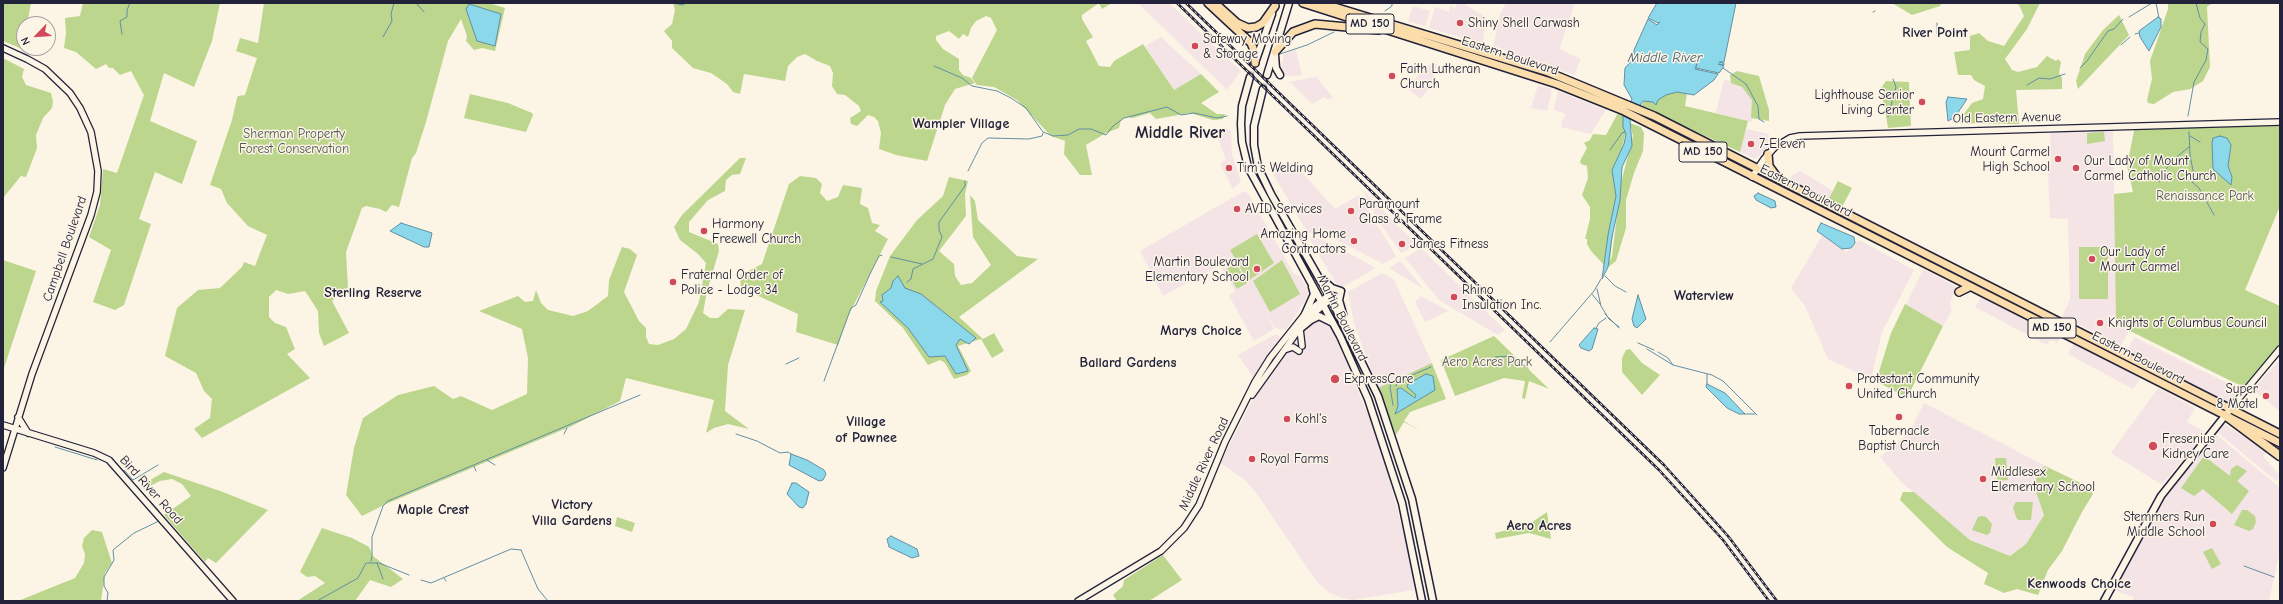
<!DOCTYPE html>
<meta charset="utf-8">
<style>
body{margin:0}
#map{position:relative;width:2283px;height:604px;overflow:hidden;background:#fcf5e5;font-family:"Comic Neue",sans-serif}
canvas{display:block}
.frame{position:absolute;inset:0;border:4px solid #22223b;pointer-events:none}
.north{position:absolute;left:16px;top:16px;width:40px;height:40px;box-sizing:border-box;background:#fcf5e5;border:1px solid #a5a1a1;border-radius:50%;rotate:245deg;font-size:11px;font-weight:700;line-height:16px;text-align:center;color:#22223b}
.north::after{content:'';display:block;margin:auto;width:14px;height:18px;background:#d1495b;clip-path:polygon(50% 0,100% 100%,50% 72%,0 100%)}
</style>
<div id="map">
<canvas width="2283" height="604"></canvas>
<div class="frame"></div>
<div class="north">N</div>
</div>
<script>
const ctx = document.querySelector('canvas').getContext('2d');
ctx.lineJoin = 'round';
function fill(path, color) {
  ctx.fillStyle = color;
  ctx.fill(path, 'evenodd');
}
function shape(rows) {
  const path = new Path2D();
  for (const r of rows) {
    path.moveTo(r[0], r[1]);
    for (let i = 2; i < r.length; i += 2) path.lineTo(r[i], r[i + 1]);
  }
  return path;
}
function stroke(path, color, width, dash) {
  ctx.strokeStyle = color;
  ctx.lineWidth = width;
  ctx.lineCap = dash ? 'butt' : 'round';
  ctx.setLineDash(dash || []);
  ctx.stroke(path);
}
function write(font, color, halo, rows, align = 'center') {
  ctx.font = font + ' "Comic Neue",sans-serif';
  ctx.lineWidth = 3;
  ctx.setLineDash([]);
  ctx.textBaseline = 'middle';
  ctx.strokeStyle = halo;
  ctx.fillStyle = color;
  for (const [text, x, y, turn = 0] of rows) {
    ctx.save();
    ctx.translate(x, y);
    ctx.rotate((+turn || 0) * Math.PI / 180);
    ctx.textAlign = isNaN(turn) ? turn : align;
    if (halo) ctx.strokeText(text, 0, 0);
    ctx.fillText(text, 0, 0);
    ctx.restore();
  }
}
const built = shape([
 [1138,3,1169,3,1241,71,1227,90],
 [1457,3,1463,3,1488,19,1485,26,1483,41,1480,43,1429,28,1435,7,1449,12,1450,6,1455,8],
 [1506,3,1575,3,1559,49,1581,59,1574,75,1494,46,1498,19],
 [1413,6,1430,11,1425,26,1408,21],
 [1161,37,1201,74,1174,90,1145,46],
 [1296,50,1302,75,1288,76,1282,74,1280,72,1284,54],
 [1430,63,1437,64,1429,89,1420,99,1407,88],
 [1316,77,1333,97,1328,100,1325,97,1312,104,1290,82],
 [1724,79,1743,85,1754,101,1752,122,1716,113],
 [1538,85,1552,89,1547,111,1531,108],
 [1558,91,1606,110,1591,134,1561,127,1562,121,1566,114,1554,110],
 [2113,126,2116,315,2113,324,2129,331,2121,346,2062,316,2070,300,2068,219,2050,218,2048,173,2051,166,2050,128],
 [1226,128,1231,131,1232,155,1241,181,1233,189,1220,164,1226,160,1216,133],
 [1746,129,1769,134,1767,149,1755,159,1740,152],
 [1293,162,1335,209,1359,195,1396,256,1383,264,1321,232,1308,233,1273,174],
 [1800,171,1833,191,1828,200,1800,187,1790,177],
 [1362,189,1416,244,1401,253,1377,219],
 [1244,191,1248,193,1294,274,1300,276,1310,293,1286,330,1275,328,1264,310,1274,329,1254,341,1229,296,1235,291,1220,265,1163,296,1140,251],
 [1822,236,1846,252,1859,240,1914,270,1882,332,1871,379,1828,359,1805,306,1791,288],
 [1314,237,1326,241,1376,268,1341,288,1338,286,1311,242,1310,239],
 [1421,248,1505,330,1498,335,1439,300,1405,258],
 [1400,261,1424,289,1389,268],
 [1923,269,1957,287,1950,303,1952,310,1943,326,1906,305],
 [1382,273,1394,280,1432,363,1378,388,1354,323,1348,292],
 [1421,296,1449,311,1425,322,1415,302],
 [1981,297,2060,337,2057,343,2050,340,2047,345,1975,307],
 [1315,320,1325,320,1332,328,1379,441,1413,569,1414,590,1353,600,1342,598,1328,592,1317,582,1257,494,1245,480,1220,463,1251,403,1284,356,1306,328],
 [1276,334,1281,338,1255,380,1238,355],
 [2134,337,2239,389,2228,403,2127,351],
 [2074,343,2117,364,2140,379,2133,389,2068,354],
 [2280,359,2280,407,2278,410,2253,389],
 [2158,388,2195,408,2187,422,2205,432,2162,485,2111,453],
 [1924,403,2067,477,2026,544,2010,556,1970,540,1901,482,1880,457,1909,433],
 [2224,424,2267,451,2263,456,2280,476,2276,481,2217,432],
 [2212,431,2280,488,2280,551,2269,601,2133,601,2133,597,2110,589,2161,496]
]);
const green = shape([
 [3,3,31,3,27,24,24,24,22,49,3,41],
 [83,3,220,3,212,41,194,87,164,73,150,121,197,141,182,184,155,172,139,219,151,224,124,305,115,310,93,302,111,250,89,237,100,205,103,169,117,173,144,95,131,71,120,75,113,68,109,68,106,64,96,69,76,52,64,48,66,33,65,18,80,16],
 [264,3,489,3,505,8,495,51,482,48,474,50,466,41,467,36,461,19,448,41,426,122,416,153,412,158,399,207,392,205,386,212,380,209,366,206,362,208,346,252,348,287,332,301,349,333,324,346,319,333,318,311,305,291,288,294,276,290,269,297,269,317,275,323,286,327,295,349,287,354,310,378,202,438,194,429,210,418,212,399,204,391,196,373,165,356,177,308,198,290,220,288,242,267,244,262,255,266,267,235,248,226,227,203,221,189,210,185,232,120,237,98,238,96,245,95,257,58,236,51,240,38,258,43],
 [673,3,1112,3,1102,9,1099,3,1082,15,1082,19,1093,37,1086,41,1099,66,1110,67,1114,61,1143,44,1174,90,1201,74,1219,92,1201,103,1217,114,1225,114,1223,119,1213,120,1190,113,1156,119,1150,113,1133,118,1126,117,1121,120,1119,128,1106,133,1086,145,1092,175,1080,175,1064,154,1065,141,1051,136,1017,100,994,87,977,85,972,78,997,30,991,18,986,16,976,21,971,28,968,37,963,34,959,39,949,31,936,36,936,40,943,49,959,59,959,70,963,75,971,78,975,83,955,89,945,105,927,161,896,155,879,149,881,133,878,121,874,117,868,115,857,126,851,124,850,118,861,111,859,106,845,95,837,94,832,86,833,73,830,66,817,61,805,54,797,57,788,66,785,81,744,74,740,94,733,92,727,84,711,73,693,68,672,48,672,41,664,31,672,24,675,10],
 [1892,3,1942,3,1940,6,1912,15],
 [2015,3,2040,3,2027,29,2005,59,2012,70,2018,72,2037,67,2047,56,2056,61,2058,59,2061,62,2059,73,2062,78,2062,89,2016,90,2019,124,1957,123,1972,103,1983,99,1985,86,1974,80,1971,75,1958,75,1954,52,1970,50,1970,36,1979,33,1988,41,2004,46,2024,16,2019,5],
 [2168,3,2212,3,2207,7,2210,67,2203,81,2190,89,2173,92,2154,104,2148,103,2147,100,2152,79,2150,61,2168,9],
 [2119,15,2129,35,2078,89,2076,81,2085,54,2103,30],
 [3,58,24,69,22,77,26,85,51,93,53,102,52,108,43,118,36,135,37,148,26,177,21,176,3,198],
 [1737,71,1759,76,1769,110,1769,121,1751,118,1752,100,1742,87,1731,83,1730,75],
 [1886,81,1909,82,1911,126,1888,128,1884,103,1879,91],
 [1673,92,1687,93,1685,106,1748,121,1740,152,1641,106,1643,102],
 [470,94,508,103,532,113,533,115,526,132,464,118],
 [1618,113,1625,117,1626,131,1616,174,1616,196,1610,262,1612,256,1621,183,1633,136,1630,123,1641,127,1644,133,1643,151,1634,173,1626,200,1626,228,1616,261,1607,268,1591,251,1587,244,1587,239,1585,239,1590,219,1590,207,1582,195,1588,178,1587,166,1581,164,1580,161,1587,148,1584,143,1590,140,1593,134,1606,135],
 [2280,122,2280,206,2245,290,2280,306,2280,349,2248,388,2235,383,2116,324,2114,194,2133,192,2127,166,2135,126],
 [2104,132,2105,141,2087,144,2087,133],
 [740,158,746,158,740,174,732,175,726,180,725,191,708,200,689,222,689,232,718,244,719,251,707,291,703,313,710,318,718,318,728,309,745,310,728,365,725,411,749,429,728,424,714,428,706,433,714,400,626,378,620,401,572,426,386,504,362,516,346,495,354,448,363,418,398,395,434,386,453,399,461,396,492,410,527,394,528,358,522,329,479,311,518,296,525,302,533,301,536,290,541,303,548,310,573,316,588,311,608,296,609,280,622,247,630,249,637,255,624,292,639,321,646,328,646,337,649,344,658,345,674,339,686,329,699,302,706,263,698,254,680,240,674,227,682,215],
 [800,176,816,178,822,184,820,193,827,201,838,197,843,185,862,188,860,204,868,208,872,223,880,225,875,231,888,239,849,314,838,345,796,332,798,314,754,294,741,291,740,275,762,264,789,184],
 [949,177,968,181,965,194,966,216,939,251,954,264,955,276,961,285,972,283,991,265,973,237,970,195,975,201,978,220,1017,256,1038,259,959,317,983,339,994,333,1004,351,992,358,981,339,958,346,971,371,967,375,954,379,945,363,940,360,928,365,903,328,875,301,876,291,890,256,917,220,943,196],
 [1838,181,1852,188,1842,207,1828,200],
 [1257,234,1274,263,1248,281,1230,250],
 [2079,247,2108,247,2108,299,2079,299],
 [3,260,36,271,3,371],
 [1282,260,1300,294,1270,312,1253,281],
 [1236,263,1247,283,1237,289,1225,270],
 [1905,304,1943,326,1907,398,1876,381,1891,333],
 [1494,336,1549,389,1529,381,1525,399,1522,398,1525,381,1504,378,1455,396,1441,360],
 [1630,349,1642,363,1660,375,1642,395,1622,372,1622,358,1626,350],
 [1432,363,1446,399,1410,412,1404,421,1421,431,1404,422,1396,435,1378,388],
 [2204,456,2230,476,2231,469,2237,465,2247,471,2237,481,2249,491,2232,514,2203,489,2194,496,2181,488],
 [2006,458,2008,480,1997,481,1995,458],
 [2045,466,2087,486,2093,494,2082,512,2062,551,2048,570,2038,595,2017,589,2004,593,1984,584,1988,573,1947,547,1900,500,1903,492,1914,492,1970,540,2010,556,2026,544,2044,515,2034,486,2039,471],
 [164,472,223,492,268,510,216,563,208,558,205,562,164,515,191,496,182,484,172,479,160,481,144,489,140,486],
 [2016,502,2033,502,2031,520,2018,520,2016,517,2013,507],
 [2242,510,2247,510,2255,516,2256,522,2253,529,2249,531,2234,525],
 [1547,512,1551,539,1529,533,1496,539,1495,533,1528,525],
 [1982,516,1986,517,1992,524,1990,533,1987,535,1972,530,1978,517],
 [617,517,635,523,632,532,615,526],
 [322,528,352,538,369,547,373,556,403,579,391,587,370,580,355,601,297,601,325,583,315,576,307,577,300,572],
 [92,530,102,532,112,563,105,573,101,601,18,601,75,578,84,563,85,554,82,546,84,538],
 [2212,548,2221,564,2212,569,2203,552],
 [1163,555,1182,580,1149,601,1117,601,1113,595,1123,586,1124,580]
]);
const water = shape([
 [1657,3,1736,3,1724,62,1719,62,1724,63,1724,65,1718,64,1724,66,1722,69,1719,73,1696,68,1697,63,1695,69,1718,74,1714,80,1694,95,1677,92,1666,95,1658,100,1656,105,1653,102,1643,101,1630,119,1632,146,1622,167,1620,200,1612,237,1608,267,1602,279,1608,235,1616,196,1612,170,1624,144,1626,134,1623,127,1623,117,1632,99,1624,85,1625,68,1634,58,1634,50,1648,19,1657,25,1660,22,1658,23,1648,18,1657,3],
 [469,4,501,14,495,46,477,41,466,9,469,4],
 [2158,17,2161,19,2161,27,2149,51,2140,37,2139,31,2158,17],
 [1948,97,1967,99,1955,117,1948,121,1946,102,1948,97],
 [2220,136,2227,138,2231,145,2228,166,2232,177,2231,185,2213,169,2212,143,2213,138,2220,136],
 [1758,193,1775,201,1776,207,1771,208,1756,200,1754,196,1758,193],
 [401,223,432,233,429,247,424,247,390,231,401,223],
 [1821,223,1854,237,1855,243,1851,248,1842,249,1817,231,1821,223],
 [898,276,905,288,921,294,976,338,969,344,960,339,956,345,968,371,956,374,945,356,929,357,908,328,880,302,883,301,882,295,891,288,893,281,898,276],
 [1638,295,1646,319,1637,328,1634,326,1632,319,1638,295],
 [1594,328,1598,329,1592,349,1589,351,1581,348,1579,345,1594,328],
 [1426,374,1433,376,1435,390,1395,414,1398,406,1397,389,1401,388,1415,398,1416,395,1407,387,1408,384,1426,374],
 [1707,384,1725,393,1745,414,1739,414,1727,408,1706,387,1707,384],
 [791,454,807,460,824,470,826,474,823,480,819,481,789,465,791,454],
 [792,483,796,483,809,492,806,504,803,508,799,507,787,494,792,483],
 [891,536,917,549,919,556,912,558,889,547,887,539,891,536]
]);
const stream = shape([
 [416,3,424,12],
 [673,3,683,5,686,3],
 [2156,3,2159,18],
 [1385,11,1392,6,1392,3],
 [1873,12,1875,11],
 [2129,17,2152,3],
 [122,34,120,21,127,17,127,10,130,3],
 [1937,34,1937,23],
 [2135,34,2139,33],
 [383,37,392,21,391,14,394,3],
 [2121,45,2130,37],
 [1280,54,1307,45,1334,32],
 [934,66,962,78,972,86,997,91,1011,98,1026,108,1043,132,1053,136,1068,135,1079,129,1091,129,1106,135,1113,126,1124,118,1167,107,1181,115,1194,113,1217,118,1227,116],
 [1723,68,1746,84,1758,106,1759,119,1764,122],
 [2080,68,2087,61,2108,31,2114,29,2123,19],
 [2027,85,2039,78,2050,79,2065,74],
 [2188,116,2194,82,2206,60,2208,49,2200,42,2201,32,2205,24,2200,18,2196,3],
 [1888,117,1896,87,1893,79],
 [2189,132,2190,155,2194,176,2191,181,2199,188,2214,215],
 [2190,136,2200,142],
 [1610,150,1622,133,1625,132],
 [968,171,982,143,988,138,1029,139,1042,136,1043,133],
 [1769,181,1826,207],
 [2159,182,2160,177,2173,160,2189,147],
 [891,257,922,264],
 [1605,276,1615,286,1626,292],
 [907,282,911,279,913,269,933,259,942,237,939,230,939,222,965,186,965,181],
 [1597,289,1601,306,1609,319,1619,327],
 [1592,294,1600,304],
 [1605,314,1619,328],
 [1596,328,1599,323,1606,318],
 [1550,342,1594,291,1601,279],
 [1638,343,1654,350],
 [1647,349,1673,365],
 [1658,352,1668,358,1673,365,1712,375,1723,381,1757,415],
 [1495,357,1512,356,1528,368],
 [786,364,799,358],
 [1707,374,1707,384],
 [824,381,851,308,856,305,870,274,879,256,882,255],
 [1396,386,1397,383],
 [1393,405,1390,387,1391,384,1431,367],
 [1745,414,1755,414],
 [564,434,567,428],
 [736,434,757,441,780,453,788,452,791,454],
 [58,439,79,445],
 [55,447,97,460],
 [83,447,88,448],
 [97,451,113,459],
 [487,460,495,465],
 [474,466,476,471],
 [124,470,133,480,158,465],
 [138,488,146,497],
 [150,501,159,511],
 [163,516,165,518],
 [521,550,538,589,548,601],
 [372,555,372,537,383,506,388,501,640,395],
 [371,561,372,556],
 [377,563,383,579],
 [379,563,409,575],
 [2244,566,2274,577],
 [444,578,446,581],
 [421,580,431,583,511,549,521,550],
 [107,601,108,593,104,586,104,577,114,560,113,550,134,533,159,521],
 [317,601,358,578,366,563,378,563]
]);
const secondaryTunnel = shape([
 [1250,77,1255,63],
 [1263,89,1267,75]
]);
const tertiary = shape([
 [3,48,27,59,45,69,70,93,80,108,91,132,98,171,97,192,91,215,32,374,3,468],
 [1752,177,1764,159,1775,147,1790,138,1800,136,2280,122],
 [1300,329,1302,346],
 [1284,350,1293,347,1299,351],
 [1252,395,1305,321,1331,299],
 [2230,409,2280,349],
 [18,417,28,433],
 [3,425,94,453,109,460,233,601],
 [1078,601,1161,551,1184,528,1199,505,1225,442,1255,382,1270,358,1305,314,1329,295]
]);
const secondary = shape([
 [1275,55,1276,68,1280,75],
 [1256,60,1272,14],
 [1267,75,1289,3],
 [1250,77,1242,106,1241,124,1242,142,1248,167,1340,336,1368,399,1402,503,1422,601],
 [1263,89,1254,126,1254,145,1258,167,1271,194,1331,299,1378,396,1412,499,1433,601],
 [1324,281,1332,288,1341,291,1339,300,1343,314],
 [1305,314,1314,294,1312,287],
 [1300,329,1311,320,1319,316,1333,323],
 [2104,601,2161,496,2228,412]
]);
const primary = shape([
 [1208,3,1251,43,1255,53,1255,63],
 [1215,3,1237,23,1248,28,1256,27,1263,23,1275,6],
 [1303,3,1557,84,1622,110,2280,443],
 [1321,3,1548,72,1654,116,2280,434],
 [1275,52,1293,32,1315,24,1379,30],
 [1768,154,1769,166,1777,177],
 [1959,292,1969,287]
]);
const motorway = shape([
 [2225,415,2280,456]
]);
const rail = shape([
 [1177,3,1659,470,1723,540,1769,601],
 [1186,3,1664,465,1728,536,1777,601]
]);
const markers = [
 [1460,23,4,"#d1495b"],
 [1195,46,4,"#d1495b"],
 [1392,76,4,"#d1495b"],
 [1922,102,4,"#d1495b"],
 [1751,144,4,"#d1495b"],
 [2058,159,4,"#d1495b"],
 [1229,168,4,"#d1495b"],
 [2076,168,4,"#d1495b"],
 [1237,209,4,"#d1495b"],
 [1351,211,4,"#d1495b"],
 [704,231,4,"#d1495b"],
 [1354,241,4,"#d1495b"],
 [1402,244,4,"#d1495b"],
 [2092,259,4,"#d1495b"],
 [1257,269,4,"#d1495b"],
 [673,282,4,"#d1495b"],
 [1454,297,4,"#d1495b"],
 [2100,323,4,"#d1495b"],
 [1335,379,5,"#d1495b"],
 [1849,386,4,"#d1495b"],
 [2266,396,4,"#d1495b"],
 [1899,417,4,"#d1495b"],
 [1287,419,4,"#d1495b"],
 [2153,446,5,"#d1495b"],
 [1252,459,4,"#d1495b"],
 [1983,479,4,"#d1495b"],
 [2213,524,4,"#d1495b"]
];
const shields = [
 [1370,24,48],
 [1703,152,48],
 [2052,328,48]
];
const shieldNames = [
 ["MD 150",1370,24],
 ["MD 150",1703,152],
 ["MD 150",2052,328]
];
const poiNames = [
 ["Shiny Shell Carwash",1468,23],
 ["Safeway Moving",1203,39],
 ["& Storage",1203,54],
 ["Faith Lutheran",1400,69],
 ["Church",1400,84],
 ["Lighthouse Senior",1914,95,"right"],
 ["Living Center",1914,110,"right"],
 ["7-Eleven",1759,144],
 ["Mount Carmel",2050,152,"right"],
 ["High School",2050,167,"right"],
 ["Our Lady of Mount",2084,161],
 ["Carmel Catholic Church",2084,176],
 ["Tim’s Welding",1237,168],
 ["Paramount",1359,204],
 ["Glass & Frame",1359,219],
 ["AVID Services",1245,209],
 ["Harmony",712,224],
 ["Freewell Church",712,239],
 ["Amazing Home",1346,234,"right"],
 ["Contractors",1346,249,"right"],
 ["James Fitness",1410,244],
 ["Our Lady of",2100,252],
 ["Mount Carmel",2100,267],
 ["Martin Boulevard",1249,262,"right"],
 ["Elementary School",1249,277,"right"],
 ["Fraternal Order of",681,275],
 ["Police - Lodge 34",681,290],
 ["Rhino",1462,290],
 ["Insulation Inc.",1462,305],
 ["Knights of Columbus Council",2108,323],
 ["ExpressCare",1344,379],
 ["Protestant Community",1857,379],
 ["United Church",1857,394],
 ["Super",2258,389,"right"],
 ["8 Motel",2258,404,"right"],
 ["Kohl's",1295,419],
 ["Tabernacle",1899,431,"center"],
 ["Baptist Church",1899,446,"center"],
 ["Fresenius",2162,439],
 ["Kidney Care",2162,454],
 ["Royal Farms",1260,459],
 ["Middlesex",1991,472],
 ["Elementary School",1991,487],
 ["Stemmers Run",2205,517,"right"],
 ["Middle School",2205,532,"right"]
];
const streetNames = [
 ["Eastern Boulevard",1510,56,18],
 ["Old Eastern Avenue",2007,118,-1],
 ["Eastern Boulevard",1806,191,27],
 ["Campbell Boulevard",65,249,-71],
 ["Martin Boulevard",1342,318,63],
 ["Eastern Boulevard",2138,358,27],
 ["Middle River Road",1204,464,-65],
 ["Bird River Road",151,490,48]
];
const parkNames = [
 ["Sherman Property",294,134],
 ["Forest Conservation",294,149],
 ["Renaissance Park",2205,196],
 ["Aero Acres Park",1487,362]
];
const neighbourhoodNames = [
 ["River Point",1935,33],
 ["Wampler Village",961,124],
 ["Sterling Reserve",373,293],
 ["Waterview",1704,296],
 ["Marys Choice",1201,331],
 ["Ballard Gardens",1128,363],
 ["Village",866,422],
 ["of Pawnee",866,438],
 ["Victory",572,505],
 ["Villa Gardens",572,521],
 ["Maple Crest",433,510],
 ["Aero Acres",1539,526],
 ["Kenwoods Choice",2079,584]
];
const waterNames = [
 ["Middle River",1665,58]
];
const districtNames = [
 ["Middle River",1180,133]
];
fill(built, '#f4e4e6');
fill(green, '#bdd68d');
fill(water, '#8bd8ea');
stroke(water, '#618fa4', 1);
stroke(stream, '#618fa4', 1);
stroke(secondaryTunnel, '#d0cbc3', 6, [6, 3]);
stroke(tertiary, '#22223b', 8);
stroke(secondary, '#22223b', 9);
stroke(primary, '#22223b', 10);
stroke(motorway, '#22223b', 11);
stroke(tertiary, '#fcf5e5', 5.5);
stroke(secondary, '#fcf5e5', 6);
stroke(primary, '#fbddab', 7);
stroke(motorway, '#fbddab', 8);
stroke(rail, '#22223b', 2.5);
stroke(rail, '#fcf5e5', 1, [3]);
for (const [x, y, r, color] of markers) {
  const dot = new Path2D();
  dot.arc(x, y, r, 0, 2 * Math.PI);
  ctx.fillStyle = color;
  ctx.fill(dot);
  stroke(dot, '#fcf5e5', 1.5);
}
for (const [x, y, w] of shields) {
  const box = new Path2D();
  box.roundRect(x - w / 2, y - 10, w, 20, 3);
  ctx.fillStyle = '#fcf5e5';
  ctx.fill(box);
  stroke(box, '#22223b', 1);
}
write('bold 12px', '#22223b', null, shieldNames);
write('13px', '#22223b', '#fcf5e5', poiNames, 'left');
write('13px', '#22223b', '#fcf5e5', streetNames);
write('13px', '#505854', '#fcf5e5', parkNames);
write('bold 14px', '#22223b', '#fcf5e5', neighbourhoodNames);
write('italic 14px', '#425970', '#fcf5e5', waterNames);
write('bold 17px', '#22223b', '#fcf5e5', districtNames);
</script>
